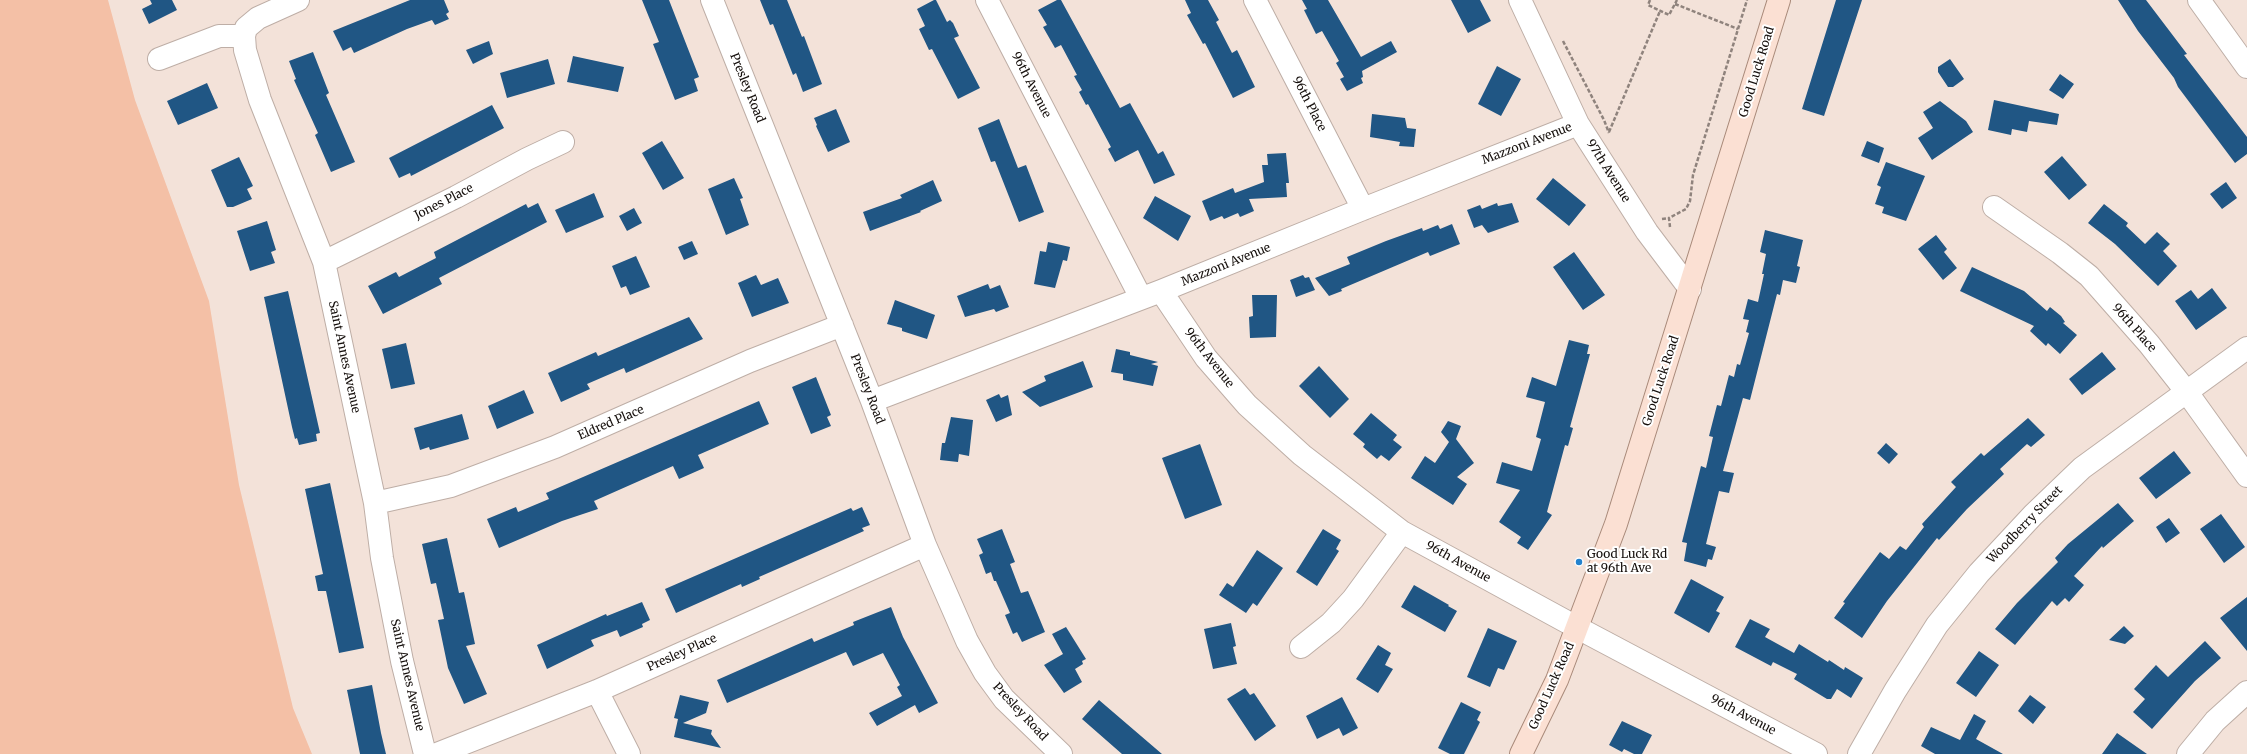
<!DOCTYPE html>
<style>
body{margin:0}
canvas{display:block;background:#f3e2d9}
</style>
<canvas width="2247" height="754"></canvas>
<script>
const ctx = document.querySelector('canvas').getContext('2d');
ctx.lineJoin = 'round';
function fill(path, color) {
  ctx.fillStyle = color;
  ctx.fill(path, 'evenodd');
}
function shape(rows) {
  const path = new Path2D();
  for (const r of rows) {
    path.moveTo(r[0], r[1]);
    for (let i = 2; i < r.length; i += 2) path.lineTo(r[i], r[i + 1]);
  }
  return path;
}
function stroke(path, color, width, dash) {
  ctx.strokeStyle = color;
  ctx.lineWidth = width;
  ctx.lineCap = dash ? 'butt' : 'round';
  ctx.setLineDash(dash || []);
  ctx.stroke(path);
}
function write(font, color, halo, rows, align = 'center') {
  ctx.font = font + ' Merriweather,serif';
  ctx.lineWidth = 4;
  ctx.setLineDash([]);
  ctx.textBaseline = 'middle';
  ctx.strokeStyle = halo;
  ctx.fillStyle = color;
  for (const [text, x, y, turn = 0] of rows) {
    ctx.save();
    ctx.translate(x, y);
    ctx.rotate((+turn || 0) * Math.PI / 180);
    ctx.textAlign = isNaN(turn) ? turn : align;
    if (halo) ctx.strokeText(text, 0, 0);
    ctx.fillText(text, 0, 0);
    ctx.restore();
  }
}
const green = shape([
 [0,0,108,0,135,100,209,301,239,485,293,708,312,754,0,754]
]);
const building = shape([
 [150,0,172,0,177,10,149,24,142,9,152,4],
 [410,0,444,0,449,12,446,14,449,19,435,25,432,20,407,29,354,53,351,47,343,51,333,31],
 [642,0,669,0,699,77,694,79,698,91,675,100,653,44,659,42],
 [760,0,787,0,802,37,804,36,822,84,803,92,796,73,793,75,773,24,770,25],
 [934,0,936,0,947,22,950,20,953,23,959,36,954,38,980,88,958,99,932,49,929,50,919,29,925,26,917,9],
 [1057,0,1061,0,1120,108,1130,103,1158,154,1163,151,1175,175,1154,184,1138,150,1115,162,1108,149,1111,147,1088,104,1086,105,1079,92,1082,90,1074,76,1077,75,1061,45,1055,48,1043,27,1047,25,1038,10],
 [1185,0,1208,0,1219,20,1216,22,1232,53,1237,50,1255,87,1233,98,1205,43,1203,44,1187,15,1191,13],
 [1302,0,1328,0,1361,57,1391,41,1397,52,1362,71,1363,77,1361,78,1363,83,1347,91,1340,79,1344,77,1336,63,1339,61,1322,31,1316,34,1304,10,1307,9],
 [1451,0,1480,0,1491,21,1468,33],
 [1836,0,1862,0,1824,116,1802,109],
 [2118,0,2146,0,2187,54,2184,55,2247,137,2247,154,2235,163,2178,87,2174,78,2138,31],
 [489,41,493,54,473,64,466,50],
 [313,52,329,93,326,95,355,162,331,172,315,135,318,133,294,80,296,79,289,61],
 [573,56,624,67,618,92,567,82],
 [548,59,555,84,507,98,500,73],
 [1950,59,1964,79,1953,87,1948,87,1938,72,1938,67],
 [1497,66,1521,79,1501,116,1478,104],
 [2060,74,2074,84,2063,99,2049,90],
 [207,83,218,108,178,125,167,101],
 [1994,100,2059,114,2057,125,2029,121,2027,132,2012,129,2011,135,1988,130],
 [1940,101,1966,121,1973,132,1932,160,1918,138,1933,128,1923,112],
 [492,105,504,128,411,176,410,173,399,178,389,158],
 [836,109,850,142,828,152,816,126,817,125,814,118],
 [1372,114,1405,118,1407,128,1416,129,1414,147,1399,146,1400,142,1370,137],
 [999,119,1018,168,1026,165,1044,212,1019,222,995,161,991,162,978,128],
 [662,141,684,178,663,190,642,153],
 [1867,141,1884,148,1879,163,1861,156],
 [1286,153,1289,183,1286,183,1287,197,1249,199,1254,211,1240,217,1238,213,1224,219,1222,216,1210,221,1202,201,1233,188,1235,193,1264,182,1262,165,1268,165,1267,154],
 [2062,156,2087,185,2069,200,2044,172],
 [239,157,253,186,247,189,252,199,233,207,227,207,211,170],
 [1886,162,1925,176,1906,221,1882,213,1884,207,1875,204,1881,187,1877,185],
 [734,178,743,198,740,199,749,225,726,235,708,189],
 [1553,178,1586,205,1569,226,1536,199],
 [933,180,942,201,920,211,921,212,870,231,863,212,902,198,900,195],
 [2226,182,2237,198,2222,209,2210,194],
 [594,193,604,217,566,233,555,210],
 [1155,196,1191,216,1178,241,1143,218],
 [538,203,547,222,439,278,442,284,383,314,368,286,396,272,399,277,436,258,434,252,526,204,528,208],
 [1497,203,1498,206,1512,203,1519,222,1488,233,1482,225,1474,228,1467,210,1480,205,1482,209],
 [2104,204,2128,223,2126,226,2145,244,2157,232,2170,244,2163,251,2177,266,2158,286,2115,244,2088,223],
 [634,208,642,223,627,231,619,216],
 [267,221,276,250,271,252,275,263,250,271,237,231],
 [1452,224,1460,244,1430,256,1428,252,1341,289,1342,291,1329,296,1315,278,1350,264,1347,257,1386,241,1422,228,1423,231,1438,225,1440,229],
 [1765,230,1803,240,1797,266,1800,267,1796,283,1783,280,1780,295,1777,294,1750,400,1743,398,1723,471,1734,473,1729,493,1719,491,1706,544,1716,547,1712,560,1708,559,1706,567,1684,561,1687,543,1682,542,1701,466,1706,468,1713,437,1709,436,1717,405,1721,406,1729,375,1734,377,1737,364,1740,365,1749,333,1746,332,1749,320,1743,319,1748,299,1758,302,1764,274,1762,274,1766,254,1760,252],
 [1936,235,1947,249,1944,252,1957,268,1943,280,1918,249],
 [692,241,698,254,684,260,678,247],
 [1048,242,1070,247,1067,261,1063,260,1055,288,1034,284,1040,251,1046,252],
 [1574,252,1605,295,1583,310,1553,267],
 [636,256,650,287,630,295,626,286,621,288,612,266],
 [1972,267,2024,291,2047,311,2050,307,2061,316,2065,322,2063,323,2077,335,2060,354,2048,343,2046,346,2030,331,2034,326,1960,291],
 [756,275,761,285,778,278,789,303,752,317,738,283],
 [1303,275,1305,278,1309,277,1315,290,1296,297,1290,280],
 [988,284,990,289,1000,285,1009,307,996,312,994,309,965,317,957,296],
 [2212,288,2227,308,2196,330,2175,301,2191,290,2198,299],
 [288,291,320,433,316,434,317,441,299,445,297,438,295,439,292,427,264,297],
 [1252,295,1277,295,1276,337,1250,338,1249,317,1253,316],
 [895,300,935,315,927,339,902,331,902,328,887,324],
 [689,317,703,339,626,373,624,368,587,384,590,389,561,402,548,373,596,352,598,356],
 [1569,340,1589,345,1587,354,1590,354,1570,427,1573,428,1568,446,1565,445,1547,512,1552,515,1528,550,1517,543,1521,537,1499,522,1520,490,1496,483,1502,462,1532,471,1541,439,1536,437,1545,402,1526,397,1532,377,1556,386],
 [406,343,415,384,391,389,382,349],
 [1116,349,1130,352,1130,355,1158,362,1151,364,1158,366,1153,386,1123,380,1123,374,1111,372],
 [2102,352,2116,369,2082,395,2069,379],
 [1083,361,1093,387,1040,407,1022,392,1046,381,1044,376],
 [1319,366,1349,399,1330,418,1299,386],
 [816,377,831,415,827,417,831,426,811,434,792,387],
 [524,390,534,413,497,429,488,406],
 [999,394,1001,398,1008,395,1012,415,996,422,986,400],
 [759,401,769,424,698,455,704,468,679,479,673,466,594,501,598,509,562,521,499,548,487,519,516,507,518,512,549,499,546,493],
 [1371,413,1397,435,1393,440,1402,447,1389,461,1381,455,1377,459,1363,447,1365,444,1353,434],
 [462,414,469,439,430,450,429,447,420,450,414,428],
 [951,417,973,420,969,456,959,454,958,462,940,460,942,443,945,443],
 [2028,418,2045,435,2031,447,2027,444,2000,469,2004,474,1967,509,1939,540,1937,538,1887,601,1862,638,1834,618,1845,603,1843,602,1880,552,1889,559,1900,546,1906,550,1924,527,1922,524,1956,487,1951,482,1981,453,1984,456],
 [1448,421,1461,426,1456,439,1474,463,1457,477,1467,484,1453,505,1411,478,1425,456,1435,463,1449,442,1441,432],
 [1886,443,1898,454,1889,464,1877,453],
 [1200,444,1222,505,1185,519,1162,458],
 [2174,451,2191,473,2156,499,2139,478],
 [330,483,364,648,339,653,326,591,318,591,315,576,323,574,305,489],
 [2118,503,2134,521,2103,548,2102,546,2074,576,2084,585,2069,602,2065,598,2057,606,2052,601,2015,645,1995,629,2017,603,2058,562,2055,558,2068,544],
 [862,507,870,525,862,528,864,531,759,577,760,579,742,587,741,584,676,613,665,589,851,508,853,511],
 [2221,514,2245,547,2224,563,2200,529],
 [2169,518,2180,533,2166,543,2156,527],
 [1002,529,1015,562,1010,564,1021,593,1028,591,1045,632,1022,642,1017,632,1013,634,1005,615,1010,613,996,581,994,581,991,572,986,574,979,555,983,553,977,539],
 [1323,529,1341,540,1336,549,1339,551,1317,586,1296,572],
 [447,538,459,593,464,592,475,644,466,646,487,694,464,704,448,668,438,620,444,619,436,583,431,584,422,544],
 [1257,550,1283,568,1257,606,1253,603,1246,613,1219,595,1227,583,1233,587],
 [1691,579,1724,597,1716,611,1720,613,1709,633,1674,613],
 [1414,585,1449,605,1448,606,1457,611,1445,632,1401,607],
 [2247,597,2247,651,2220,618],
 [642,602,650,620,642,624,643,627,620,637,617,630,591,640,594,646,547,669,537,645,606,614,607,616],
 [891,607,903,637,938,703,919,713,915,705,877,726,869,713,902,696,897,687,900,685,883,653,853,666,846,652,727,703,717,680,812,638,814,642,854,625,853,622],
 [1750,619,1770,629,1765,637,1794,653,1799,644,1828,662,1829,660,1844,670,1845,667,1863,678,1851,698,1837,689,1831,699,1827,699,1794,679,1797,674,1773,662,1771,666,1735,647],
 [1231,623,1236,646,1233,647,1237,664,1213,669,1204,629],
 [2124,626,2134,636,2125,644,2109,640],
 [1066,627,1086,659,1082,661,1083,664,1075,669,1082,682,1064,693,1044,665,1063,654,1052,634],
 [1488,628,1517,641,1504,670,1498,668,1490,687,1467,677],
 [2205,641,2221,658,2195,681,2152,729,2133,712,2145,699,2134,689,2156,665,2168,677],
 [1378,645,1391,653,1385,665,1393,669,1378,693,1356,679],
 [1979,651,1999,665,1976,697,1956,683],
 [372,685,381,733,386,754,360,754,354,724,347,690],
 [1245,688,1250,695,1254,693,1276,726,1255,741,1227,699],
 [680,695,709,702,706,713,683,723,712,730,711,734,721,748,674,737,678,719,674,718],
 [2030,695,2046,707,2033,724,2018,711],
 [1342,697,1358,728,1343,736,1339,728,1317,739,1306,716],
 [1099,700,1162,754,1122,754,1082,719],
 [1461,702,1481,712,1477,720,1480,722,1464,754,1450,754,1438,748],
 [1974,714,1986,721,1976,739,2003,754,1935,754,1921,746,1931,727,1960,740],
 [1622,721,1652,735,1642,754,1634,754,1624,749,1622,752,1609,745],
 [2117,733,2147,754,2102,754]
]);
const path = shape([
 [1650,0,1648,5,1669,15,1677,0],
 [1675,4,1738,29],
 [1563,41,1604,120,1609,133],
 [1609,132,1660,11],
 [1662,219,1669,218],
 [1670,227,1669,218,1686,209,1690,201,1693,175,1747,0]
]);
const minor = shape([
 [298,0,258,18,246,28,244,36,245,50,260,100,324,262,375,503,382,558,402,661,425,754],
 [712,0,872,401,925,545,967,641,985,673,1004,699,1061,754],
 [987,0,1141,298],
 [1255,0,1363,209],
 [1520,0,1578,124,1647,232,1690,289],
 [2199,0,2247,67],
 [159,59,219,36,244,36],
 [1994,207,2060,253,2089,276,2149,344,2186,391,2247,476],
 [324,262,456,197,527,159,563,142],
 [1161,291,1206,358,1247,405,1302,455,1402,532,1578,628,1816,754],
 [872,401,1161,291,1363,209,1578,124],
 [375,503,451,486,555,447,750,361,842,325],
 [1301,647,1331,623,1353,599,1402,532],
 [597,691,629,754],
 [437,754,597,691,925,545],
 [1859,754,1895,691,1937,625,1979,573,2033,515,2082,468,2247,348],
 [2188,754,2215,721,2247,692]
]);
const major = shape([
 [1521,754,1557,680,1616,524,1779,0]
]);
const markers = [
 [1579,562,4,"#2383cf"]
];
const streetNames = [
 ["Good Luck Road",1757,72,-73],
 ["96th Avenue",1031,85,63],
 ["Presley Road",747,88,68],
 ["96th Place",1309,104,63],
 ["Mazzoni Avenue",1527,144,-21],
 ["97th Avenue",1608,171,58],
 ["Jones Place",444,202,-27],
 ["Mazzoni Avenue",1226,265,-22],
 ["96th Place",2134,328,49],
 ["Saint Annes Avenue",344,357,78],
 ["96th Avenue",1209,358,52],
 ["Good Luck Road",1661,381,-72],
 ["Presley Road",867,389,69],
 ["Eldred Place",611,423,-23],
 ["Woodberry Street",2025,525,-46],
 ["96th Avenue",1458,562,29],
 ["Presley Place",682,653,-24],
 ["Saint Annes Avenue",407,675,77],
 ["Good Luck Road",1552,686,-66],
 ["Presley Road",1020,712,47],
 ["96th Avenue",1743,715,28]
];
const poiNames = [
 ["Good Luck Rd",1587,555],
 ["at 96th Ave",1587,569]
];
fill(green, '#f4c0a6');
fill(building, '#205684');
stroke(minor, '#beaea6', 24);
stroke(major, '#a98a7a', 24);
stroke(path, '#8f837d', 2.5, [4, 2]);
stroke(minor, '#fff', 22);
stroke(major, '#fbe0d3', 22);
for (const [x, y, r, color] of markers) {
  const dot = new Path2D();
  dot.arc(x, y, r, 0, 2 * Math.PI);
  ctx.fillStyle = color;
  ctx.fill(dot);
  stroke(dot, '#fff', 1.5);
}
write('12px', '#150f0c', '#fff', streetNames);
write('12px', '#150f0c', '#fff', poiNames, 'left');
</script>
